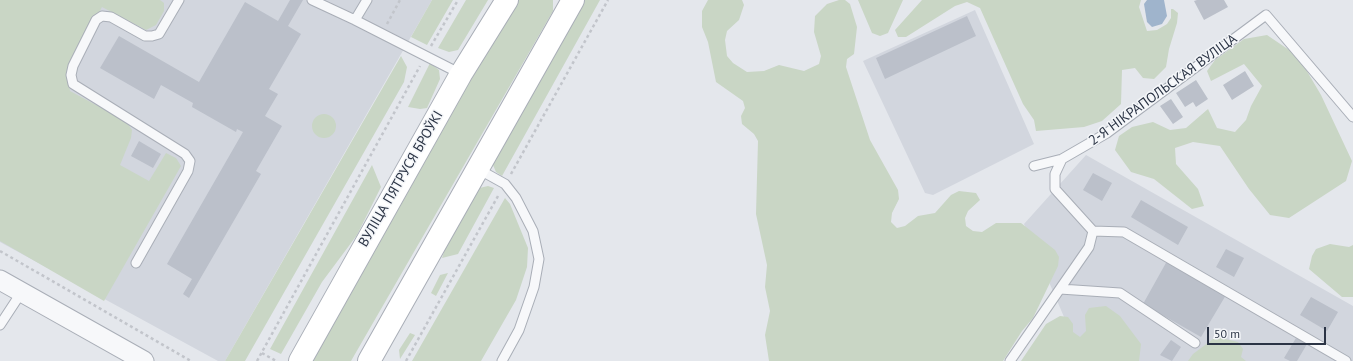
<!DOCTYPE html>
<meta charset="utf-8">
<style>
body{margin:0}
#map{position:relative;width:1353px;height:361px;overflow:hidden;background:#e4e7ec;font-family:"PT Sans",sans-serif}
canvas{display:block}
.scale{position:absolute;left:1207px;top:327px;width:119px;height:18px;box-sizing:border-box;border:2px solid #2b3445;border-top:0;padding-left:5px;font-size:12px;line-height:14px;white-space:nowrap;color:#2b3445;-webkit-text-stroke:3px #f4f6f9;paint-order:stroke}
</style>
<div id="map">
<canvas width="1353" height="361"></canvas>
<div class="scale">50 m</div>
</div>
<script>
const ctx = document.querySelector('canvas').getContext('2d');
ctx.lineJoin = 'round';
function fill(path, color) {
  ctx.fillStyle = color;
  ctx.fill(path, 'evenodd');
}
function shape(rows) {
  const path = new Path2D();
  for (const r of rows) {
    if (r.length === 3) {
      path.moveTo(r[0] + r[2], r[1]);
      path.arc(r[0], r[1], r[2], 0, 2 * Math.PI);
      continue;
    }
    path.moveTo(r[0], r[1]);
    for (let i = 2; i < r.length; i += 2) path.lineTo(r[i], r[i + 1]);
  }
  return path;
}
function stroke(path, color, width, dash) {
  ctx.strokeStyle = color;
  ctx.lineWidth = width;
  ctx.lineCap = dash ? 'butt' : 'round';
  ctx.setLineDash(dash || []);
  ctx.stroke(path);
}
function write(font, color, halo, rows, align = 'center') {
  ctx.font = font + ' "PT Sans",sans-serif';
  ctx.lineWidth = 3;
  ctx.setLineDash([]);
  ctx.textBaseline = 'middle';
  ctx.strokeStyle = halo;
  ctx.fillStyle = color;
  for (const [text, x, y, turn = 0] of rows) {
    ctx.save();
    ctx.translate(x, y);
    ctx.rotate((+turn || 0) * Math.PI / 180);
    ctx.textAlign = isNaN(turn) ? turn : align;
    if (halo) ctx.strokeText(text, 0, 0);
    ctx.fillText(text, 0, 0);
    ctx.restore();
  }
}
const built = shape([
 [0,0,432,0,225,361,218,361,0,242],
 [975,10,1034,144,933,195,925,193,863,61],
 [1086,155,1353,306,1353,361,1083,361,1024,224]
]);
const green = shape([
 [0,0,160,0,164,3,164,11,156,25,146,30,102,7,71,64,67,76,70,91,126,121,132,130,131,138,120,165,149,181,166,153,176,158,181,166,104,301,0,241],
 [432,0,453,0,427,45,411,37],
 [466,0,488,0,458,50,449,52,438,48],
 [516,0,553,0,553,11,351,361,311,361],
 [582,0,600,0,502,176,496,172,493,165,494,155],
 [708,0,742,0,744,5,739,20,727,31,725,40,727,56,733,63,747,72,764,71,779,65,804,71,819,64,821,56,814,32,815,16,827,4,839,0,845,0,850,4,857,27,854,54,847,59,846,67,870,140,898,190,899,199,892,213,891,222,897,228,905,226,918,216,935,213,951,195,959,191,976,193,980,200,968,211,965,218,966,226,973,231,982,232,996,223,1021,223,1055,250,1059,257,1058,266,1033,318,1022,331,1003,361,769,361,765,335,770,311,765,287,767,265,756,214,758,141,754,134,742,124,741,116,745,108,743,101,716,82,708,42,702,27,702,11],
 [858,0,903,0,888,33,880,36,872,33],
 [922,0,1141,0,1139,7,1147,31,1157,30,1167,24,1171,18,1171,9,1173,9,1178,13,1177,23,1169,49,1166,67,1154,79,1143,78,1135,68,1122,70,1121,104,1102,121,1084,127,1036,131,1034,120,1023,104,980,8,967,2,955,6,906,37,898,37,895,30],
 [1267,35,1298,56,1321,95,1352,161,1346,181,1289,218,1270,215,1249,189,1220,146,1193,142,1175,148,1176,164,1198,189,1204,206,1192,209,1154,179,1131,172,1115,150,1119,136,1132,127,1153,122,1170,130,1186,128,1208,109,1217,128,1235,132,1246,120,1251,106,1262,86,1244,64,1211,81,1207,71,1215,60,1244,39],
 [401,56,407,67,404,82,245,361,225,361],
 [430,63,439,70,440,79,427,108,420,109,408,107],
 [324,126,12],
 [372,165,381,187,357,235,322,282,281,354,270,349],
 [488,186,494,188,458,254,442,258,449,237,475,189],
 [505,198,510,204,528,248,527,267,516,300,481,361,412,361],
 [1330,244,1349,247,1353,245,1353,297,1342,297,1309,269,1312,256,1316,249],
 [448,273,436,296,431,293,440,275],
 [1106,306,1120,316,1141,344,1139,361,1021,361,1046,324,1060,316,1068,317,1073,324,1073,332,1080,337,1086,331,1085,315,1089,308],
 [410,333,415,335,400,359,399,350],
 [1221,338,1238,342,1243,349,1241,357,1246,361,1188,361,1193,354,1213,339]
]);
const water = shape([
 [1147,0,1164,0,1167,16,1162,24,1152,27,1147,22,1144,4]
]);
const building = shape([
 [290,0,303,0,288,26,301,34,269,89,278,94,265,116,282,126,256,171,261,174,189,298,183,294,192,279,167,264,243,132,237,129,236,132,192,107,193,103,161,85,154,99,100,68,119,36,199,82,245,2,278,21],
 [1197,0,1224,0,1228,7,1204,20,1194,1],
 [967,16,976,36,885,79,876,58],
 [1245,71,1254,86,1232,100,1223,85],
 [1196,80,1208,99,1196,107,1193,102,1185,107,1176,93],
 [1171,99,1183,117,1173,124,1160,106],
 [139,141,161,154,153,168,131,156],
 [1093,173,1112,183,1102,201,1083,190],
 [1141,200,1188,227,1178,245,1131,217],
 [1226,249,1244,258,1234,277,1216,267],
 [1167,261,1226,295,1201,337,1143,304],
 [1311,297,1338,312,1327,331,1300,315],
 [1296,338,1307,344,1297,361,1290,361,1284,358],
 [1171,340,1181,347,1172,361,1160,355]
]);
const path = shape([
 [387,24,400,0],
 [431,46,458,0],
 [511,174,608,0],
 [0,251,191,361],
 [262,353,276,361],
 [257,361,420,66],
 [406,361,498,196]
]);
const lane = shape([
 [312,0,355,20],
 [367,0,355,20,461,74],
 [1034,166,1062,159,1107,133,1266,15,1353,117],
 [478,169,505,184,516,198,533,231,539,259,534,287,519,330,502,361],
 [1093,231,1124,232,1346,361],
 [136,263,188,171,190,161,185,154,73,84,71,75,73,66,96,20,102,16,111,17,145,36,152,36,159,34,179,0],
 [1060,289,1120,293,1195,343],
 [0,325,21,293],
 [1010,361,1089,247,1093,231,1055,189,1055,174,1062,159]
]);
const street = shape([
 [0,280,144,361]
]);
const secondary = shape([
 [300,361,461,74,507,0],
 [369,361,573,0]
]);
const streetNames = [
 ["2-Я НІКРАПОЛЬСКАЯ ВУЛІЦА",1163,90,-36],
 ["ВУЛІЦА ПЯТРУСЯ БРОЎКІ",401,179,-60]
];
fill(built, '#d2d6de');
fill(green, '#c9d6c5');
fill(water, '#9fb4cc');
fill(building, '#bbc0ca');
stroke(lane, '#a9aeb7', 11);
stroke(street, '#a9aeb7', 21);
stroke(secondary, '#a9aeb7', 24);
stroke(path, '#c2c5cb', 2.5, [3, 3]);
stroke(lane, '#f7f8fa', 9);
stroke(street, '#f7f8fa', 19);
stroke(secondary, '#fff', 22);
write('14px', '#2b3445', '#f4f6f9', streetNames);
</script>
